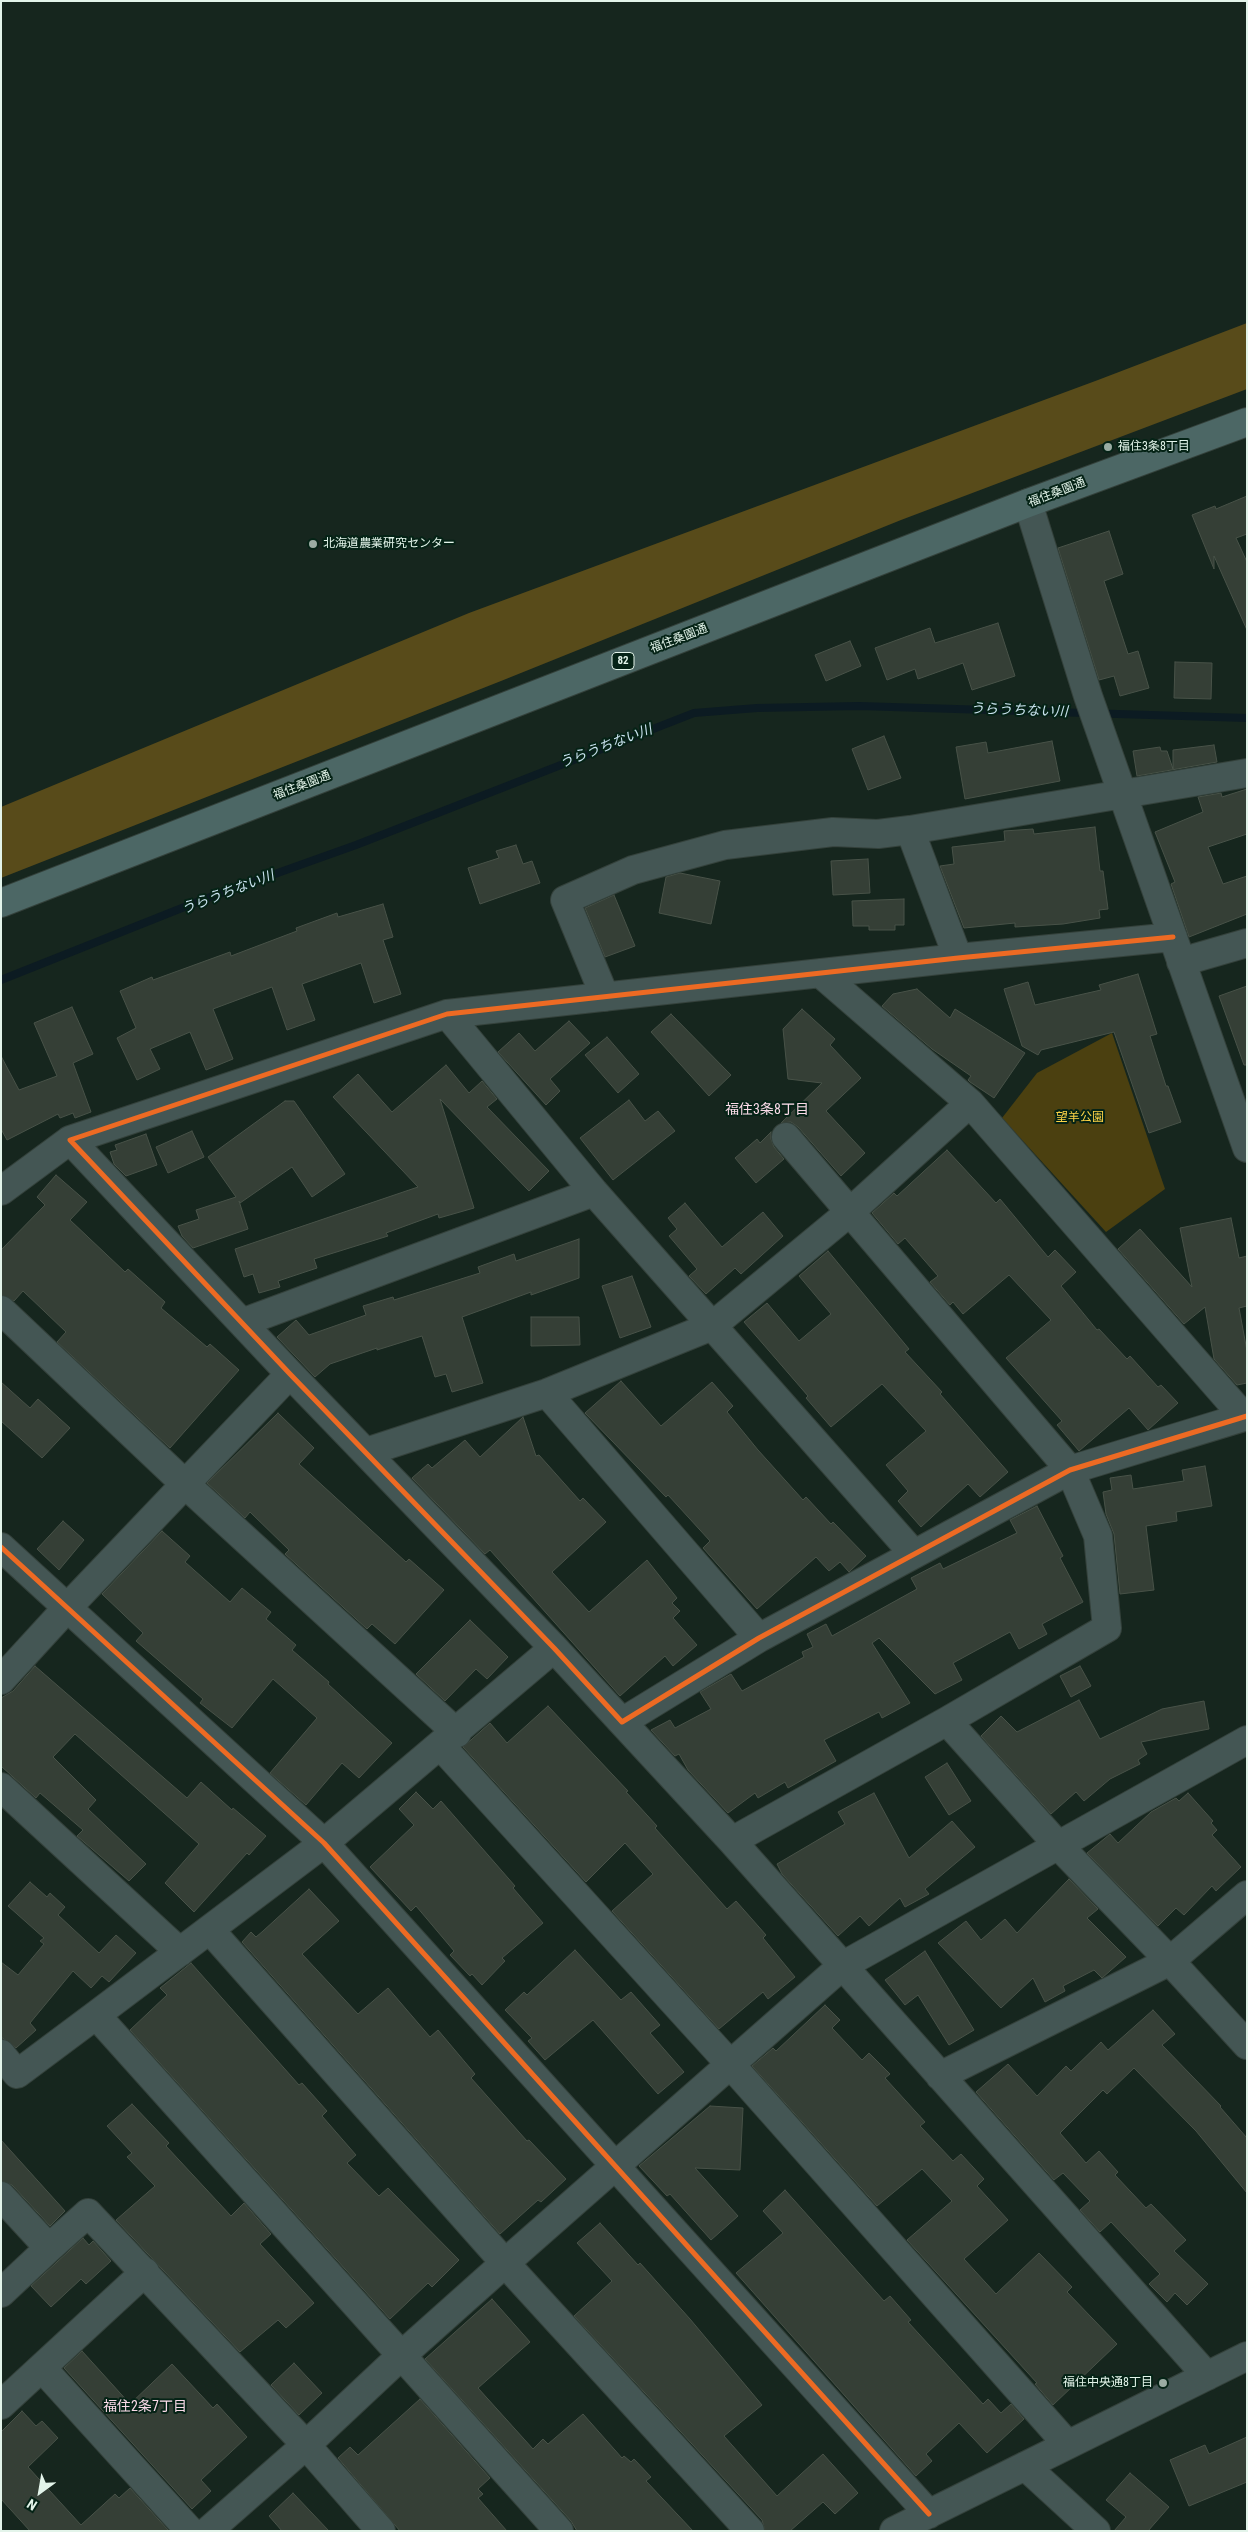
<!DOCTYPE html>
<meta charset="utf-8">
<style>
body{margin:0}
#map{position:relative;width:1248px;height:2532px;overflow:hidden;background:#16261e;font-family:"Roboto Condensed",sans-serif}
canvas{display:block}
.frame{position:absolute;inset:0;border:2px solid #e3f4ea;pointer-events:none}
.north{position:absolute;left:15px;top:2467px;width:50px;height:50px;-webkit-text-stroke:4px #052316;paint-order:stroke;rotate:212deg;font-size:14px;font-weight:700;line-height:20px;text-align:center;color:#e3f4ea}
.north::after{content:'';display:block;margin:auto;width:18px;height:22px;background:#e3f4ea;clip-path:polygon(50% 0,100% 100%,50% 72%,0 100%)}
</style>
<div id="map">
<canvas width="1248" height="2532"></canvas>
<div class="frame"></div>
<div class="north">N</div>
</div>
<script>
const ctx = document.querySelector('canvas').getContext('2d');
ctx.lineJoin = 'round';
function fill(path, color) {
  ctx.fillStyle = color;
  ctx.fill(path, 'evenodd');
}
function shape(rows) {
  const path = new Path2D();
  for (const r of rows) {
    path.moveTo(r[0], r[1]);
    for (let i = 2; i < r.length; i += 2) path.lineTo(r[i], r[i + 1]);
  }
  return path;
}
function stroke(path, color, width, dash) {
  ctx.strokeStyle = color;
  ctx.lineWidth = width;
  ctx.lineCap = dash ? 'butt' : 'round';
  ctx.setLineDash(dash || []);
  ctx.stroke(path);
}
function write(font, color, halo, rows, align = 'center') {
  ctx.font = font + ' "Roboto Condensed","Noto Sans JP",sans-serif';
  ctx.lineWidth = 4;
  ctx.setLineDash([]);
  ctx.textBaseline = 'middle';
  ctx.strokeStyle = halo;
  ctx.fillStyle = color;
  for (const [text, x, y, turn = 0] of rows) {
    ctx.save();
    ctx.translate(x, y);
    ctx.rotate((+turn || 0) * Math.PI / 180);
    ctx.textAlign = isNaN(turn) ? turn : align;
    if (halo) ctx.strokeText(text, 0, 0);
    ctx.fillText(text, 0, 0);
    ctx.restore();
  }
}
const green = shape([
 [1112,1033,1165,1189,1106,1232,1002,1118,1037,1073]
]);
const forest = shape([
 [1247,323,1247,389,901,520,501,681,1,878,1,807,469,613,1098,380]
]);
const stream = shape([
 [1,980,202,900,356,845,694,713,757,708,859,706,1247,718]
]);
const building = shape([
 [1247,496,1247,534,1236,538,1247,562,1247,630,1214,556,1214,569,1192,515,1215,506,1216,509,1247,496],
 [1109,531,1123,574,1104,581,1128,654,1138,651,1149,688,1120,696,1114,676,1099,680,1058,548,1109,531],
 [998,623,1015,676,972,690,963,663,918,679,915,669,887,680,875,648,930,628,935,643,998,623],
 [850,641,861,666,826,681,815,655,850,641],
 [1175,662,1212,663,1211,699,1174,698,1175,662],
 [884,736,901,778,868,790,852,749,884,736],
 [1052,741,1060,781,965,799,956,747,986,742,988,753,1052,741],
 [1214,745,1217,762,1137,776,1133,751,1160,747,1161,751,1167,751,1173,769,1173,750,1214,745],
 [1247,789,1247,834,1208,847,1223,884,1247,876,1247,914,1189,937,1171,884,1175,882,1155,832,1203,812,1198,797,1221,793,1222,797,1247,789],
 [1095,827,1100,871,1103,871,1108,909,1099,910,1100,918,1063,924,1015,927,1015,923,964,928,940,866,954,864,952,847,1005,841,1004,831,1033,829,1034,834,1095,827],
 [516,845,523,864,532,861,540,883,480,904,468,868,499,858,496,851,516,845],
 [868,859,870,893,833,895,831,861,868,859],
 [680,873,720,881,711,924,659,913,666,877,680,873],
 [614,895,635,946,605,957,585,908,614,895],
 [904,899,904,925,895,925,895,930,869,930,869,926,853,926,852,901,904,899],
 [383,904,393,937,383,940,401,994,374,1003,361,963,302,984,315,1020,287,1030,272,987,213,1009,233,1059,206,1070,190,1032,150,1049,160,1069,137,1080,117,1038,136,1028,120,991,152,977,153,980,230,952,231,956,297,931,296,928,337,913,338,917,383,904],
 [1138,974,1157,1034,1150,1036,1166,1086,1168,1086,1181,1122,1149,1133,1114,1032,1041,1050,1038,1055,1022,1046,1004,989,1028,982,1035,1005,1101,990,1099,985,1138,974],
 [1247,986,1247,1065,1244,1065,1219,996,1247,986],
 [917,989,950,1018,955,1009,1025,1053,994,1098,970,1082,968,1080,971,1076,932,1049,882,1006,893,994,917,989],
 [72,1007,93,1054,73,1063,91,1112,75,1118,73,1113,60,1118,58,1114,7,1140,1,1129,1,1056,19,1090,57,1076,34,1023,72,1007],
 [802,1009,835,1039,830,1045,861,1078,826,1111,865,1153,841,1176,798,1127,791,1122,781,1123,822,1083,788,1079,783,1029,802,1009],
 [671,1014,731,1075,709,1096,651,1032,671,1014],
 [569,1021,590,1043,550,1079,560,1091,546,1105,498,1052,519,1033,535,1051,569,1021],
 [607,1037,639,1074,618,1093,585,1055,607,1037],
 [446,1065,469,1093,482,1081,497,1099,487,1107,549,1171,529,1191,440,1099,474,1208,439,1218,438,1214,386,1233,388,1236,314,1259,317,1268,278,1281,280,1287,259,1293,253,1274,244,1277,235,1249,418,1187,333,1097,358,1074,392,1112,446,1065],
 [629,1100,645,1121,658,1111,675,1131,613,1180,580,1138,629,1100],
 [285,1101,294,1101,345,1174,312,1197,292,1167,240,1203,239,1201,248,1229,193,1248,182,1236,178,1226,199,1219,196,1210,236,1197,208,1157,285,1101],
 [192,1131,204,1157,168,1173,156,1147,192,1131],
 [771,1132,771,1139,774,1147,784,1159,756,1183,735,1158,757,1139,760,1143,771,1132],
 [146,1134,157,1165,126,1176,114,1164,110,1152,117,1150,115,1145,146,1134],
 [947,1150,996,1203,1000,1199,1048,1257,1055,1250,1076,1272,1061,1286,1097,1330,1099,1329,1127,1359,1130,1356,1158,1387,1161,1385,1178,1403,1148,1430,1129,1408,1079,1451,1057,1425,1062,1421,1006,1358,1051,1320,1009,1275,963,1314,953,1302,950,1305,930,1282,938,1276,905,1238,898,1244,872,1213,894,1193,897,1196,947,1150],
 [56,1175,87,1202,70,1220,125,1272,128,1269,165,1302,161,1308,207,1347,210,1344,239,1370,170,1448,57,1342,66,1332,23,1291,14,1301,1,1295,1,1250,45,1205,37,1197,56,1175],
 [685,1203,722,1247,763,1212,783,1236,741,1274,735,1268,706,1294,689,1276,697,1269,669,1236,677,1229,668,1218,685,1203],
 [1231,1218,1239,1258,1247,1256,1247,1306,1239,1308,1247,1351,1247,1383,1237,1385,1214,1359,1205,1307,1184,1324,1118,1249,1140,1229,1192,1287,1180,1228,1231,1218],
 [579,1239,579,1278,531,1295,531,1292,462,1317,483,1383,452,1392,446,1374,435,1377,422,1336,377,1350,377,1348,330,1364,315,1377,277,1337,296,1320,309,1335,366,1315,363,1306,393,1297,394,1300,480,1273,478,1267,514,1254,516,1261,579,1239],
 [828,1251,909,1349,905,1352,942,1392,940,1394,1008,1472,980,1497,968,1484,921,1527,898,1501,908,1491,886,1465,926,1431,882,1384,831,1427,806,1398,808,1396,744,1322,767,1303,799,1341,831,1314,799,1276,828,1251],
 [632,1276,651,1327,620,1338,602,1286,632,1276],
 [531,1317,579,1317,580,1345,531,1346,531,1317],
 [621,1381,661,1426,712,1382,733,1406,727,1412,758,1450,803,1500,806,1497,831,1524,833,1522,866,1556,849,1572,840,1562,829,1571,816,1557,757,1609,703,1548,710,1541,668,1495,666,1497,585,1413,621,1381],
 [1,1382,30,1408,38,1399,70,1428,42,1458,1,1421,1,1382],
 [278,1413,314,1448,299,1464,406,1562,409,1559,444,1590,395,1644,372,1624,367,1629,285,1554,289,1550,250,1512,245,1518,207,1483,278,1413],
 [523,1417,536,1456,539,1455,580,1501,583,1498,606,1522,552,1572,589,1612,647,1560,677,1598,672,1603,680,1611,673,1618,697,1645,673,1666,665,1656,620,1696,490,1550,485,1554,412,1478,428,1464,432,1468,465,1440,480,1457,523,1417],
 [1205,1466,1212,1506,1176,1512,1177,1521,1146,1526,1154,1590,1120,1594,1114,1534,1106,1514,1103,1492,1112,1490,1110,1478,1131,1475,1133,1489,1184,1481,1182,1470,1205,1466],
 [1037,1506,1063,1556,1060,1558,1083,1602,1042,1624,1047,1634,1019,1649,1010,1632,953,1663,962,1680,935,1694,879,1638,872,1643,910,1703,882,1718,879,1712,824,1740,836,1761,788,1788,785,1782,758,1798,755,1793,728,1813,688,1770,679,1754,675,1756,651,1730,670,1720,675,1728,711,1709,700,1692,731,1674,742,1691,804,1657,802,1652,813,1647,807,1634,826,1624,832,1636,917,1589,911,1578,940,1563,943,1569,1017,1533,1010,1520,1037,1506],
 [63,1521,84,1540,59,1570,37,1549,63,1521],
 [162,1531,190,1556,185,1562,230,1602,242,1588,271,1612,266,1619,296,1645,292,1650,329,1682,328,1684,392,1743,359,1778,342,1763,306,1805,270,1773,317,1718,273,1679,232,1728,200,1703,203,1699,136,1641,143,1633,102,1594,162,1531],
 [470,1620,508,1657,487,1679,476,1669,445,1701,416,1674,470,1620],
 [35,1666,187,1798,201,1782,232,1810,233,1808,266,1836,249,1855,247,1853,194,1912,165,1883,199,1844,75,1734,53,1757,96,1800,88,1809,146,1864,129,1881,77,1836,83,1830,40,1793,36,1798,1,1766,1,1698,13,1691,35,1666],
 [1080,1666,1091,1686,1071,1697,1060,1676,1080,1666],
 [1079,1700,1100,1739,1162,1709,1204,1701,1209,1729,1141,1742,1147,1754,1138,1760,1140,1764,1110,1779,1084,1801,1076,1792,1051,1814,981,1736,1001,1716,1017,1732,1079,1700],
 [548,1706,628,1791,626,1792,657,1826,655,1828,727,1909,736,1901,766,1935,763,1938,795,1977,768,1999,763,1992,719,2029,612,1911,653,1874,625,1843,586,1882,463,1747,490,1723,507,1743,548,1706],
 [947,1763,971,1801,949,1815,925,1777,947,1763],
 [416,1792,433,1809,441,1801,515,1886,513,1888,543,1923,502,1958,505,1961,482,1985,472,1974,470,1976,450,1955,454,1951,416,1906,411,1911,370,1867,414,1825,399,1809,416,1792],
 [874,1793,909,1858,952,1821,975,1847,925,1889,929,1894,905,1907,900,1898,869,1926,860,1916,838,1936,782,1874,777,1864,845,1824,838,1812,874,1793],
 [1188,1793,1213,1821,1211,1823,1217,1830,1212,1835,1241,1867,1216,1891,1212,1886,1184,1915,1176,1908,1158,1926,1087,1853,1110,1834,1118,1843,1151,1812,1176,1798,1179,1801,1188,1793],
 [1069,1879,1098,1909,1087,1918,1126,1957,1102,1978,1094,1970,1063,1986,1065,1991,1045,2002,1033,1978,1001,2008,938,1943,966,1921,981,1940,1005,1919,1017,1933,1069,1879],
 [30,1882,47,1897,50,1893,65,1907,58,1915,99,1953,116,1935,136,1953,109,1982,102,1976,91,1988,73,1971,30,2023,36,2030,16,2048,1,2037,1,1962,18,1975,44,1944,40,1941,44,1938,8,1906,30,1882],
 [309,1889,339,1921,302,1954,358,2014,388,1988,430,2037,438,2030,475,2074,471,2078,527,2141,529,2140,566,2179,541,2202,538,2200,500,2234,242,1942,251,1932,256,1937,263,1931,309,1889],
 [575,1950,621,2000,631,1992,660,2025,650,2033,684,2072,658,2094,593,2020,545,2060,528,2041,532,2038,505,2010,524,1992,527,1995,575,1950],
 [925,1951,974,2030,949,2045,918,1995,905,2005,885,1980,925,1951],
 [191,1963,299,2085,302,2083,327,2111,322,2116,356,2155,347,2163,379,2196,388,2188,459,2260,432,2287,428,2283,390,2319,130,2030,167,1995,160,1988,191,1963],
 [825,2005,840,2020,832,2028,862,2060,869,2053,890,2074,885,2078,925,2122,920,2126,953,2161,961,2154,984,2179,977,2186,1008,2220,964,2259,996,2294,1039,2253,1072,2287,1067,2292,1117,2344,1053,2405,1035,2384,1037,2383,907,2240,952,2201,922,2169,877,2206,752,2066,773,2048,776,2051,825,2005],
 [1153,2010,1175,2034,1162,2045,1221,2106,1220,2107,1247,2138,1247,2193,1196,2131,1134,2068,1107,2094,1103,2090,1060,2133,1086,2163,1099,2151,1118,2172,1115,2175,1146,2208,1151,2204,1186,2240,1174,2251,1208,2284,1187,2305,1175,2293,1167,2302,1149,2284,1160,2274,1111,2222,1100,2232,1080,2210,1090,2201,1063,2173,1054,2180,976,2092,1008,2064,1037,2096,1066,2066,1071,2071,1101,2042,1108,2050,1153,2010],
 [132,2104,169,2143,166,2146,231,2216,244,2203,271,2234,260,2244,314,2303,286,2328,278,2320,240,2352,116,2220,155,2186,127,2157,132,2153,107,2126,132,2104],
 [710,2106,743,2108,740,2170,695,2168,738,2216,711,2240,670,2194,667,2196,639,2166,710,2106],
 [1,2140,65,2211,50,2226,12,2185,1,2181,1,2140],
 [785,2190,884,2301,890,2296,911,2320,908,2322,983,2404,988,2399,1001,2413,1011,2404,1024,2419,987,2453,959,2423,926,2454,932,2461,916,2476,736,2273,783,2233,763,2211,785,2190],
 [600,2223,638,2265,640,2263,690,2319,762,2405,724,2436,777,2496,823,2454,858,2493,835,2514,823,2502,790,2531,765,2531,762,2520,574,2316,612,2281,577,2243,600,2223],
 [83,2238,89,2245,93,2241,111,2261,86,2284,81,2279,51,2307,31,2286,83,2238],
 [492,2299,530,2342,478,2388,533,2449,543,2439,548,2444,583,2414,622,2458,624,2456,631,2462,634,2459,651,2477,646,2481,693,2531,577,2531,571,2521,425,2359,492,2299],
 [82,2351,130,2404,172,2364,213,2408,217,2404,247,2437,201,2480,211,2491,192,2509,64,2368,82,2351],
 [294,2363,322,2393,299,2415,271,2385,294,2363],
 [420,2399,490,2478,478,2489,483,2494,478,2498,507,2531,400,2531,338,2458,350,2447,358,2455,420,2399],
 [22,2411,36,2426,42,2421,58,2438,28,2467,81,2525,115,2494,119,2498,130,2488,169,2531,30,2531,1,2499,1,2432,22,2411],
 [1247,2437,1247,2482,1189,2506,1170,2460,1205,2445,1209,2454,1247,2437],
 [1130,2473,1169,2507,1148,2531,1114,2531,1126,2517,1106,2500,1130,2473],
 [293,2493,329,2531,282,2531,269,2516,293,2493]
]);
const minor = shape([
 [1028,503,1088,696,1247,1148],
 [910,830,958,958],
 [1173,937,958,958,447,1014,70,1140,290,1374,554,1648,622,1722,759,1638,1070,1470,1247,1416],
 [1181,962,1247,943],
 [820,973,970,1103,1244,1417],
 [605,997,565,900,633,870,725,845,833,832,878,834,910,830,1247,773],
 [447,1014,594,1192,913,1553],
 [1,1191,70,1140],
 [1,1310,185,1484,457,1733],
 [244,1322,594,1192],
 [547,1393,759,1638],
 [366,1452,547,1393,712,1326,851,1211,970,1103],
 [1,1547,324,1843,929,2514],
 [1,1680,67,1608,290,1374],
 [947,1721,1057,1844,1170,1961,1247,2045],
 [622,1722,732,1841,1207,2376],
 [440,1745,730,2064,1067,2444],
 [1,1787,180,1952],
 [732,1841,947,1721,1107,1628,1098,1536,1070,1470,786,1137],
 [210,1930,505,2263,750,2531],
 [96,2015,559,2531],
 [1,2054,17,2074,96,2015,324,1843,554,1648],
 [940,2076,1170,1961,1247,1895],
 [1,2196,49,2248,88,2213,306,2445,381,2531],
 [1,2293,49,2248],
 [43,2369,190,2531],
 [1,2405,145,2272],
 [1025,2466,1096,2531],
 [208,2531,306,2445,402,2355,505,2263,842,1966,1247,1740],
 [894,2531,1247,2356]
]);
const major = shape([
 [1,903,1028,503,1247,422]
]);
const cycleway = shape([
 [1173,937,958,958,447,1014,70,1140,290,1374,554,1648,622,1722,759,1638,1070,1470,1247,1416],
 [1,1547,324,1843,929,2514]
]);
const markers = [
 [1108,447,5,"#9baca3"],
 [313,544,5,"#9baca3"],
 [1163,2383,5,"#9baca3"]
];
const shields = [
 [623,661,22]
];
const shieldNames = [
 ["82",623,661]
];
const poiNames = [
 ["福住3条8丁目",1118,447],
 ["北海道農業研究センター",323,544],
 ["福住中央通8丁目",1153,2383,"right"]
];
const streetNames = [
 ["福住桑園通",1057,493,-21],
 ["福住桑園通",679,639,-21],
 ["福住桑園通",302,786,-21]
];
const parkNames = [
 ["望羊公園",1080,1118]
];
const waterNames = [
 ["うらうちない川",1019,711,2],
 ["うらうちない川",606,747,-21],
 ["うらうちない川",228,893,-21]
];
const neighbourhoodNames = [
 ["福住3条8丁目",767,1110],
 ["福住2条7丁目",145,2407]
];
fill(green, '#4b4010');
fill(forest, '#584b1a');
stroke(stream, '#0c1b22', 8);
fill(building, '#353f36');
stroke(building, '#485248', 1);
stroke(minor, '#34413b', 30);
stroke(major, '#34413b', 30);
stroke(minor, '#445654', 28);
stroke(major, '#4c6765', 28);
stroke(cycleway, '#ed6a23', 5);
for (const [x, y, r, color] of markers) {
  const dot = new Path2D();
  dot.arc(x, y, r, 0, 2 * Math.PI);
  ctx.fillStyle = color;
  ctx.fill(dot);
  stroke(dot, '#052316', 2);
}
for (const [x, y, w] of shields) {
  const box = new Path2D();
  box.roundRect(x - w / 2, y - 8.5, w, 17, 4);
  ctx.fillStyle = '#052316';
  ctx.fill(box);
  stroke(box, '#e3f4ea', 1);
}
write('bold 11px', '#e3f4ea', null, shieldNames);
write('12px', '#e3f4ea', '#052316', poiNames, 'left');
write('12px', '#e3f4ea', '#052316', streetNames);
write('12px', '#fdd447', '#052316', parkNames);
write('italic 14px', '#cae3ef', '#052316', waterNames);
write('14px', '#fadae8', '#052316', neighbourhoodNames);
</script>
